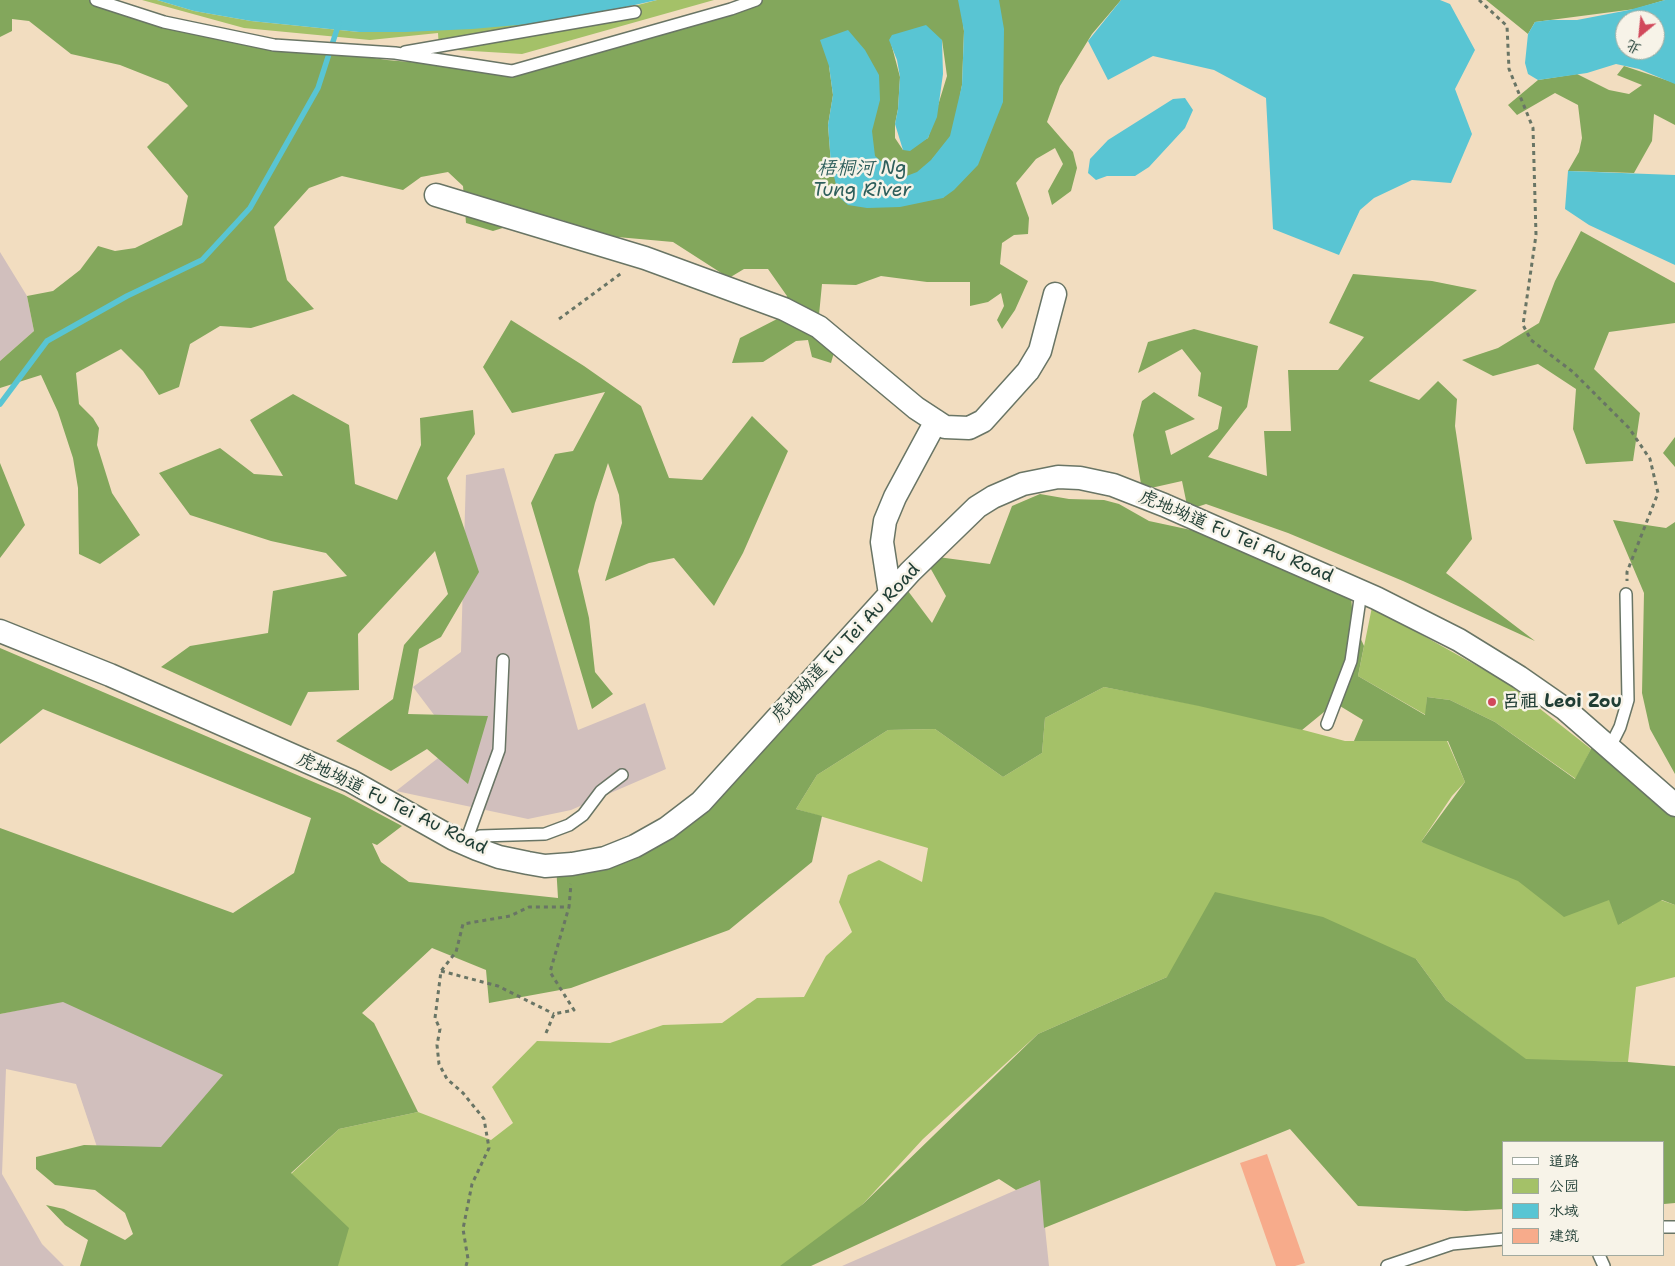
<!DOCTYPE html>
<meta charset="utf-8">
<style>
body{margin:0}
#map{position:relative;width:1675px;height:1266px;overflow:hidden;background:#f2ddc0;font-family:"Shantell Sans","LXGW WenKai TC",sans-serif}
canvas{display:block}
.legend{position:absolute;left:1502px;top:1141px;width:162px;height:115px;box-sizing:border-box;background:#f7f3e8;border:1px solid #a1aaa0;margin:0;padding:6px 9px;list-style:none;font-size:15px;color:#1f3d34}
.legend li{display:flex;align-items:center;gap:10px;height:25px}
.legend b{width:25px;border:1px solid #a1aaa0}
.north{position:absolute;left:1615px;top:10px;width:50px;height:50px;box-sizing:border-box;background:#f7f3e8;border:1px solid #a1aaa0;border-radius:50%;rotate:208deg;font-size:14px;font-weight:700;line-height:20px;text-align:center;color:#1f3d34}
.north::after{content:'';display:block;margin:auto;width:18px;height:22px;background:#d1495b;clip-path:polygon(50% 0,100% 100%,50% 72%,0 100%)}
</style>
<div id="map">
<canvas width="1675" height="1266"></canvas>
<ul class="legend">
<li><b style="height:6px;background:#fff"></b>道路</li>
<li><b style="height:14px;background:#a4c168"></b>公园</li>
<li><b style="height:14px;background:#59c5d3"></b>水域</li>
<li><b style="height:14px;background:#f7ab8b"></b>建筑</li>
</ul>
<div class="north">北</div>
</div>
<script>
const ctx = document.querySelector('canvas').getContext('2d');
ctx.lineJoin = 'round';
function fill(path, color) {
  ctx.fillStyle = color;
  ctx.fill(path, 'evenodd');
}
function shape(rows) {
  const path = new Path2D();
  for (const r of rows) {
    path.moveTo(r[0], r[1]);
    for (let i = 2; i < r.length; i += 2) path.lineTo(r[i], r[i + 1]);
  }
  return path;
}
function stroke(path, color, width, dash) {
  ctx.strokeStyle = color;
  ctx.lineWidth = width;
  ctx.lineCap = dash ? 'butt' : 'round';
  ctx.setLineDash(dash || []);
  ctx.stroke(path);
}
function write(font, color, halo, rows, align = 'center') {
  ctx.font = font + ' "Shantell Sans","LXGW WenKai TC",sans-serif';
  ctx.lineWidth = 5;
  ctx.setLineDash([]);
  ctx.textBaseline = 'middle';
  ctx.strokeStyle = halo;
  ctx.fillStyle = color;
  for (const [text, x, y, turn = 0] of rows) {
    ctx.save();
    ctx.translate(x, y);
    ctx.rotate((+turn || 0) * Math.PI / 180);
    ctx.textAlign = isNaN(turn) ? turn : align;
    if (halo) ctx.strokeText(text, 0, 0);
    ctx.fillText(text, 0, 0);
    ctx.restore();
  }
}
const industrial = shape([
 [0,252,27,296,34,331,0,361],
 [504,468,578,730,645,703,666,769,571,810,528,819,396,791,456,744,413,687,461,652,466,475],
 [62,1001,178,1051,269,1100,161,1147,97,1147,76,1084,6,1069,2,1174,42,1244,64,1266,0,1266,0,1014],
 [1040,1180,1049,1266,842,1266,1016,1190]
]);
const green = shape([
 [142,0,157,0,194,11,251,21,359,32,615,11,657,0,714,0,522,54,439,49,438,33,370,40,244,28],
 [1372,607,1506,682,1591,749,1576,779,1495,722,1450,700,1427,697,1426,715,1358,676],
 [1104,687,1239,713,1345,741,1447,741,1465,782,1452,796,1421,842,1610,900,1622,923,1655,898,1675,905,1675,977,1636,987,1628,1062,1526,1060,1446,1000,1416,959,1167,977,1038,1034,923,1139,863,1204,786,1266,336,1266,291,1174,339,1129,418,1112,491,1140,513,1123,492,1087,537,1041,610,1043,663,1025,722,1023,757,998,804,997,826,956,852,932,839,902,848,875,879,860,922,882,928,848,796,809,817,775,888,730,935,729,1003,777,1042,753,1045,718]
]);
const forest = shape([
 [0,0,104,0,211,32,387,60,512,71,744,0,960,0,964,31,962,85,953,134,922,172,904,177,894,172,875,157,829,66,833,95,828,125,831,164,943,198,997,0,1121,0,1092,34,1060,86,1047,122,1073,152,1077,168,1071,191,1052,205,1048,191,1063,164,1055,148,1036,159,1016,183,1029,218,1028,234,1014,235,1002,243,1000,264,1028,281,1015,310,1002,329,997,320,1004,306,1001,293,988,302,970,306,970,282,927,282,881,276,856,285,822,284,819,315,835,349,831,363,812,357,808,340,796,341,763,362,732,363,740,338,777,319,787,296,768,269,744,269,729,278,673,242,595,235,562,220,538,217,493,231,466,223,463,186,448,172,421,177,403,190,342,176,309,188,274,227,287,280,314,309,251,328,220,326,190,344,179,387,159,395,143,371,121,349,76,373,79,404,93,418,99,428,97,445,112,493,140,535,100,564,79,554,78,488,73,458,58,412,41,375,0,388,0,361,34,331,27,296,53,291,80,270,98,246,115,251,135,248,182,225,188,196,147,147,188,106,168,84,120,65,71,54,29,21,12,19,12,31,0,37],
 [895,35,942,40,947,76,928,138,903,150,895,138,895,124,898,109,900,77,891,43],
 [1486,0,1665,0,1635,9,1535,22,1528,34],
 [1624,66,1675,83,1675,125,1654,114,1652,141,1634,173,1568,171,1579,152,1582,138,1578,105,1555,93,1517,115,1508,105,1538,80,1577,74,1609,90,1629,94,1642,85,1617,75],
 [1581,231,1675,283,1675,323,1609,332,1594,369,1640,413,1633,461,1586,464,1573,429,1576,389,1538,364,1493,376,1462,360,1498,348,1539,323,1555,281],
 [1353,274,1432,281,1477,290,1369,381,1419,400,1438,381,1457,399,1455,426,1472,539,1446,573,1535,641,1403,581,1288,533,1206,504,1188,510,1182,481,1142,490,1133,435,1142,401,1154,392,1195,419,1165,431,1171,455,1218,429,1222,407,1198,396,1201,373,1182,349,1138,373,1148,342,1194,329,1258,346,1247,407,1208,457,1267,476,1264,431,1291,431,1288,370,1338,370,1364,337,1329,323],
 [511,320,584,366,641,406,669,478,702,480,752,416,788,451,743,553,714,606,674,558,649,563,605,581,622,523,619,495,608,463,595,503,578,571,589,618,595,672,613,694,592,709,531,503,555,454,573,451,605,392,512,413,483,367],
 [293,394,349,425,355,484,397,500,421,445,420,418,473,410,475,434,447,478,479,572,441,637,419,649,408,714,488,716,468,784,427,749,391,771,336,741,393,699,404,645,448,594,435,551,358,634,359,690,308,692,291,726,161,667,190,646,268,633,273,591,347,576,326,553,271,541,190,515,159,473,220,448,254,474,283,476,250,420],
 [1675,437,1675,467,1663,453],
 [0,463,25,525,0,558],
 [1040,494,1069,499,1104,500,1119,504,1149,521,1191,530,1242,548,1351,595,1353,621,1364,646,1358,676,1425,715,1427,697,1450,700,1495,722,1575,779,1592,747,1675,817,1675,905,1662,900,1618,925,1609,900,1564,917,1518,881,1421,842,1465,782,1448,741,1354,741,1363,720,1335,703,1302,730,1199,706,1104,687,1045,718,1042,753,1003,777,935,729,888,730,817,775,796,809,822,816,812,862,729,930,571,988,489,1003,486,970,432,948,362,1013,374,1023,418,1112,339,1129,291,1173,349,1228,338,1266,80,1266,88,1240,65,1225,46,1205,64,1209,125,1240,133,1234,125,1213,95,1190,55,1185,36,1169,36,1157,84,1145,161,1147,223,1075,63,1002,0,1014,0,828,233,913,294,873,311,818,43,709,0,744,0,648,344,795,402,826,377,845,372,843,381,862,409,882,558,898,556,865,692,822,896,575,932,623,946,596,923,555,990,564,1012,506],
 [1613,520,1666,528,1675,522,1675,774,1650,729,1642,693,1644,593],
 [1215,892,1323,917,1416,959,1446,1000,1526,1059,1628,1062,1675,1066,1675,1203,1664,1204,1664,1142,1504,1142,1504,1209,1466,1211,1358,1206,1290,1129,1044,1228,1040,1180,1016,1190,999,1179,811,1266,780,1266,863,1204,1038,1034,1167,977]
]);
const water = shape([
 [157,0,657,0,563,21,472,29,405,32,359,32,251,21,194,11],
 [958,0,999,0,1004,29,1003,102,978,165,954,190,943,198,900,207,867,208,848,205,839,197,831,164,828,125,833,95,829,66,820,40,848,30,865,50,879,75,880,100,872,131,875,156,891,170,904,177,917,172,931,160,950,136,962,85,964,31],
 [1121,0,1440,0,1450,4,1475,50,1455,89,1472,134,1451,183,1412,180,1374,198,1360,210,1339,255,1273,229,1266,98,1214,70,1153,56,1108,80,1088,41],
 [1665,0,1675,0,1675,84,1639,69,1616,64,1587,73,1538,80,1528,74,1525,63,1528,34,1535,22,1550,20,1577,20,1629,10],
 [1625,20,1655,20,1655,50,1625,50],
 [926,25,942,40,943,74,937,117,928,138,910,151,903,150,895,124,898,109,900,77,897,60,889,40,892,35],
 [1185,98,1193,110,1185,128,1149,167,1135,176,1107,176,1096,180,1088,173,1090,159,1108,140,1173,99],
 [1568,171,1675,175,1675,265,1589,225,1565,209]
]);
const stream = shape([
 [0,404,47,341,127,296,202,260,250,208,318,88,339,23]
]);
const building = shape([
 [1267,1154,1305,1263,1295,1266,1276,1266,1240,1163]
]);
const path = shape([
 [1479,0,1507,26,1509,69,1533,128,1536,235,1523,325,1531,340,1573,372,1629,428,1650,459,1658,493,1627,572,1627,581],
 [559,319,623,272],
 [441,971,498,986,554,1014],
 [546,1033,554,1014,574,1010,550,972,569,907],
 [466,1266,468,1259,463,1229,472,1184,489,1148,484,1119,463,1093,447,1079,439,1064,437,1045,440,1029,435,1018,441,971,456,952,463,924,510,916,529,907,569,907,571,884]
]);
const lane = shape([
 [96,0,164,22,274,45,395,53,512,71,731,9,756,0],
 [405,52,635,12],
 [1327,724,1351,661,1361,592],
 [1610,747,1620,727,1628,700,1626,594],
 [465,844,499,750,503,660],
 [465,844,480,836,545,834,569,825,583,815,601,791,622,775],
 [1664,1227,1675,1227],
 [1599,1255,1604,1266],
 [1387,1266,1452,1244,1504,1239]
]);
const street = shape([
 [436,195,645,258,784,309,819,327,916,408,945,427,969,428,983,421,1028,371,1040,351,1055,294],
 [890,594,882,542,885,521,895,497,936,421],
 [0,631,110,675,351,781,454,839,477,849,499,857,528,863,545,866,572,864,605,858,635,846,667,828,701,802,910,572,977,507,993,497,1023,484,1058,477,1080,478,1113,485,1164,505,1376,598,1459,640,1519,677,1565,709,1675,805]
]);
const markers = [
 [1492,702,5,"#d1495b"]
];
const streetNames = [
 ["虎地坳道 Fu Tei Au Road",1236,537,23],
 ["虎地坳道 Fu Tei Au Road",846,643,-47],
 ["虎地坳道 Fu Tei Au Road",392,804,26]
];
const poiNames = [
 ["呂祖 Leoi Zou",1502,702]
];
const waterNames = [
 ["梧桐河 Ng",862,169],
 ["Tung River",862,191]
];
fill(industrial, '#d1bfbd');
fill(green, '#a4c168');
fill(forest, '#83a75c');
fill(water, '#59c5d3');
stroke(stream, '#59c5d3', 5.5);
fill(building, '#f7ab8b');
stroke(lane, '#697565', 14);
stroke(street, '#697565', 25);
stroke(path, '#697565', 3, [4, 4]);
stroke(lane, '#fff', 11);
stroke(street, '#fff', 22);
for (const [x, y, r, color] of markers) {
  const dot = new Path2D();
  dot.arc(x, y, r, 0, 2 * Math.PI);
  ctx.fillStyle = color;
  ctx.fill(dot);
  stroke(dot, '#f7f3e8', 2);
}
write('18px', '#1f3d34', '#f7f3e8', streetNames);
write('bold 18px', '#1f3d34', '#f7f3e8', poiNames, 'left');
write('italic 19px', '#2e5f5c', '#f7f3e8', waterNames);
</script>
